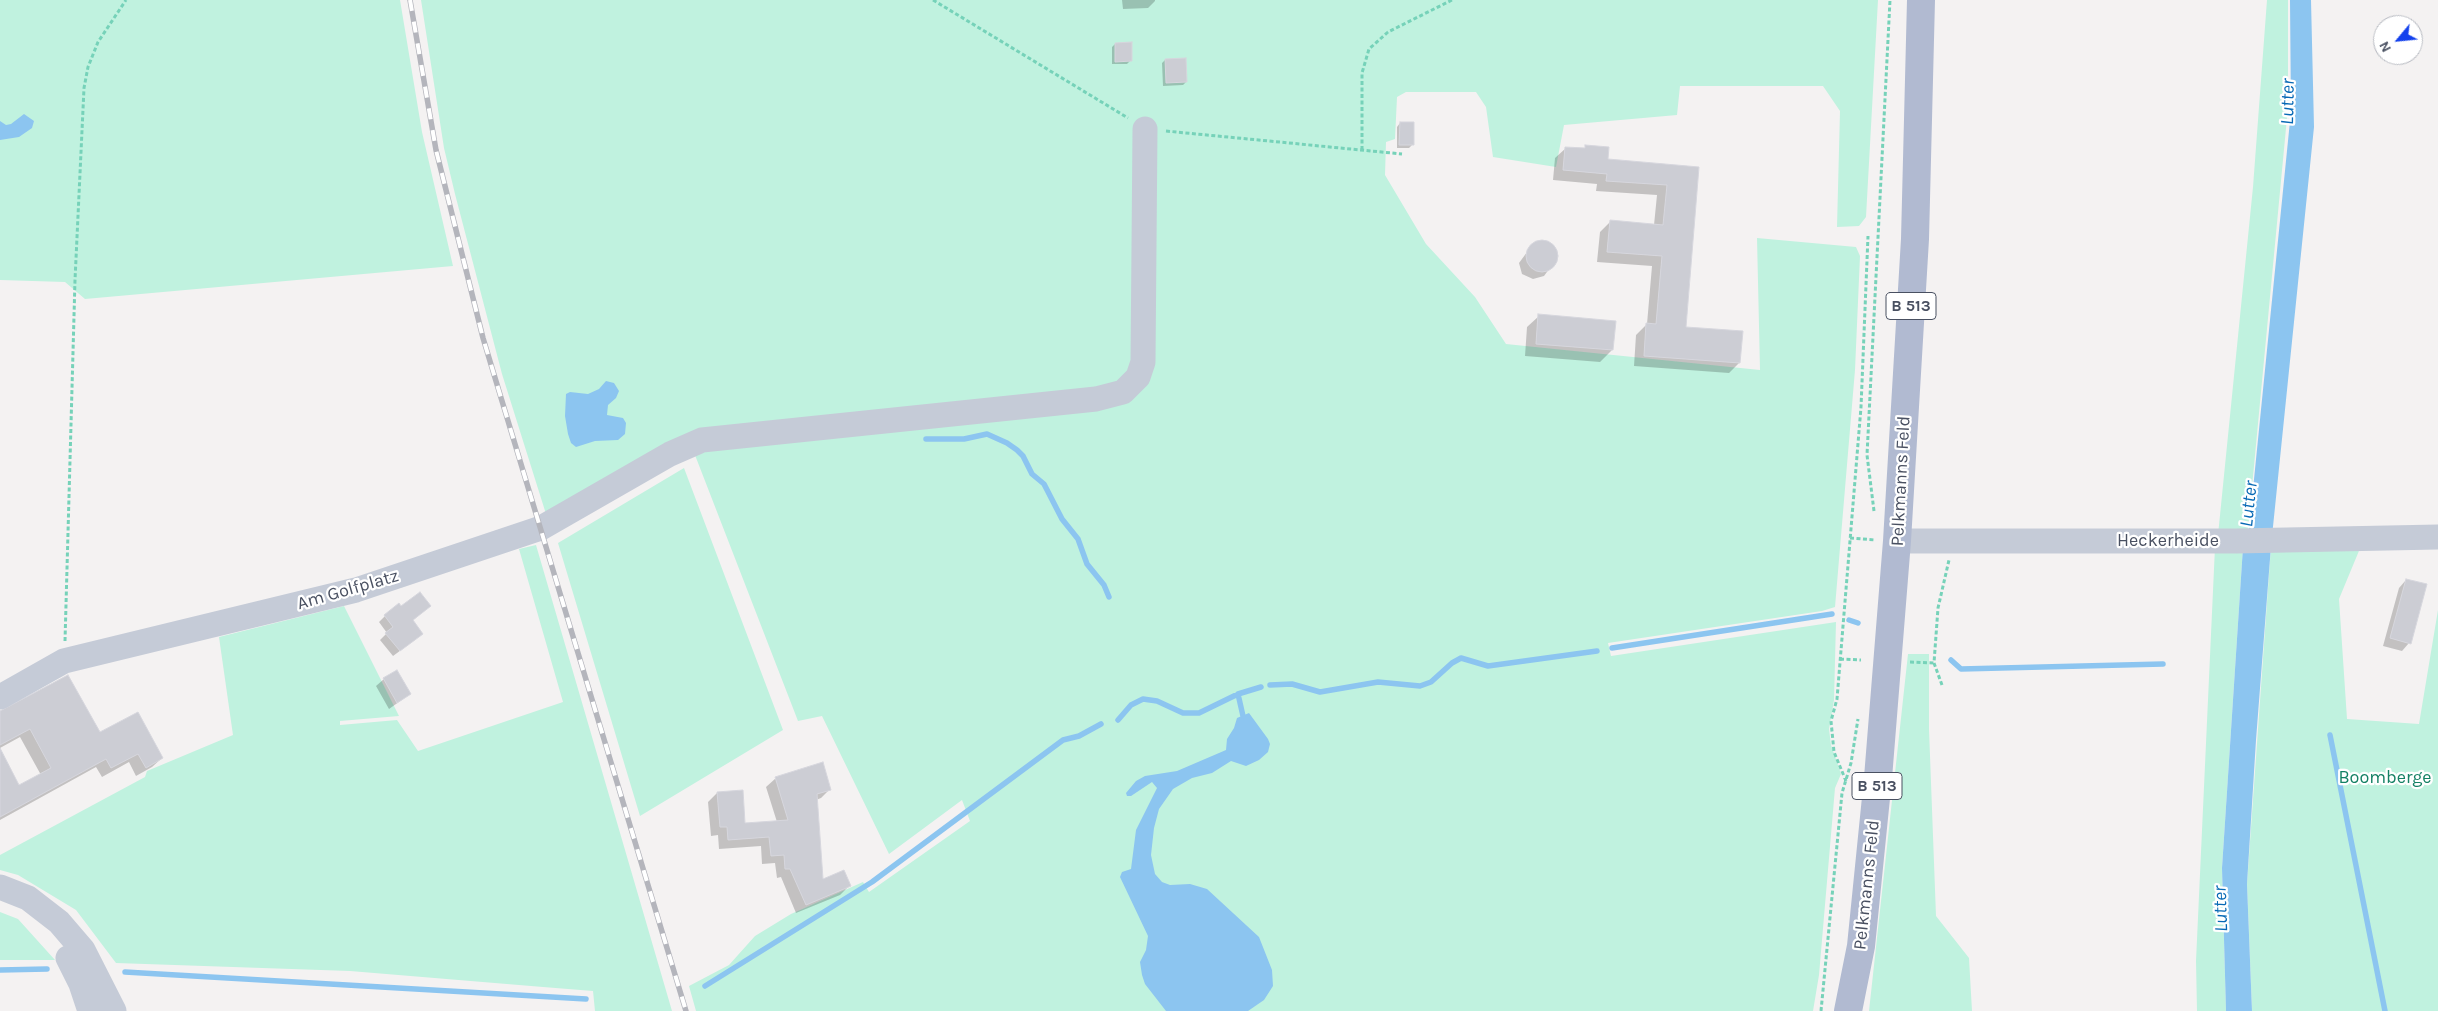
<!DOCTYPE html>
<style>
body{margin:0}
#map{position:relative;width:2438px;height:1011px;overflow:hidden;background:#f4f2f2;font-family:Karla,sans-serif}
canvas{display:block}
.north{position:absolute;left:2373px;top:15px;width:50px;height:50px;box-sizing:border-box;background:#fff;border:1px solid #b6b9c0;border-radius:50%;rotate:242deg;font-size:14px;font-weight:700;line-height:20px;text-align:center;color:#495061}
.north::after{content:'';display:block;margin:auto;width:18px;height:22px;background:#1341ed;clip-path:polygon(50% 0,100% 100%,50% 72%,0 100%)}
</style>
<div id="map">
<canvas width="2438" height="1011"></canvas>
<div class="north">N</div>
</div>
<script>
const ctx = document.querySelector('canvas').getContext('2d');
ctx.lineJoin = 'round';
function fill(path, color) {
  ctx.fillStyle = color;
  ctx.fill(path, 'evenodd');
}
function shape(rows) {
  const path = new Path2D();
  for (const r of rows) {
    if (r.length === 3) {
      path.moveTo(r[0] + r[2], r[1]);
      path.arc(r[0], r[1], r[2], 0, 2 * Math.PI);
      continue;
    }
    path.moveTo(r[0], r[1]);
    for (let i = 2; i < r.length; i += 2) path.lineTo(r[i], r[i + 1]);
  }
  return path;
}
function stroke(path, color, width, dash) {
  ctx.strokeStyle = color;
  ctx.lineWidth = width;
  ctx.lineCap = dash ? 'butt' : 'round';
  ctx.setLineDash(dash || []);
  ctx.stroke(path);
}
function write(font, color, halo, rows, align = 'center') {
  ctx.font = font + ' Karla,sans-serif';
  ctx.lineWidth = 4.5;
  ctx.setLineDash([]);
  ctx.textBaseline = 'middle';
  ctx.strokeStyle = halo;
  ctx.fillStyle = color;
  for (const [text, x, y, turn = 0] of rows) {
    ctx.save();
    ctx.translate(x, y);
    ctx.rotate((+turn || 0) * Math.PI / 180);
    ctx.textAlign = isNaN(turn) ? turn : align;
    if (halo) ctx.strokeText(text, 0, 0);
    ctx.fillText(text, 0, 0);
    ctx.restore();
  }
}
const green = shape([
 [0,0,400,0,422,132,453,266,85,299,65,282,0,280],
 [421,0,1878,0,1866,217,1859,226,1837,227,1840,111,1823,86,1680,86,1677,115,1564,125,1556,167,1493,157,1486,107,1476,92,1406,92,1397,97,1395,139,1386,142,1385,175,1426,244,1475,297,1506,344,1760,370,1757,238,1856,247,1860,256,1855,370,1835,607,1822,611,1608,643,1611,656,1836,622,1834,700,1829,729,1831,745,1841,774,1835,788,1819,975,1813,1011,696,1011,689,986,729,965,755,936,791,914,863,882,869,892,970,821,962,800,889,854,822,716,798,721,688,437,546,514,502,374,455,194,444,148],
 [2267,0,2288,0,2288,107,2248,529,2218,535,2253,187],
 [684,468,783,730,640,816,558,543],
 [536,545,672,1011,595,1011,593,991,543,987,350,971,116,963,76,910,18,875,0,870,0,855,145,777,147,771,233,735,219,637,344,606,399,716,340,721,340,725,397,720,418,751,563,702,519,549],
 [2271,546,2361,546,2339,599,2347,719,2419,724,2438,610,2438,1011,2252,1011,2247,884],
 [2215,547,2243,547,2222,868,2226,1011,2197,1011,2196,961],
 [1908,654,1929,654,1929,729,1936,916,1969,958,1972,1011,1869,1011],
 [0,912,18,919,55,960,0,960]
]);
const water = shape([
 [2290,0,2311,0,2314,127,2271,546,2256,740,2247,884,2252,1011,2226,1011,2222,868,2243,547,2249,529,2291,111],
 [24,114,34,121,32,128,19,137,0,140,0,121,6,125,11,124],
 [606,381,614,383,619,391,616,398,608,405,607,415,623,418,626,423,625,434,618,440,595,441,576,447,571,443,568,434,565,416,566,394,570,392,588,394,599,389],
 [1249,713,1268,739,1270,744,1268,752,1259,760,1246,766,1231,761,1212,773,1192,778,1173,789,1159,809,1154,828,1151,855,1155,874,1162,882,1170,885,1190,884,1207,889,1259,937,1272,970,1273,986,1264,1000,1248,1011,1166,1011,1145,984,1142,975,1140,962,1146,950,1148,936,1120,877,1122,872,1131,869,1136,830,1157,788,1152,782,1131,796,1127,796,1126,793,1136,781,1145,776,1177,771,1226,750,1227,739,1234,728,1237,718]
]);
const shadow = shape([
 [1122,0,1155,0,1155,1,1148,8,1123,9],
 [1115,44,1131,60,1127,64,1112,64,1112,47],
 [1165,60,1186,82,1183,85,1163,86,1162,63],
 [1400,123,1412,145,1409,148,1397,148,1397,127],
 [1566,148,1607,160,1698,168,1684,328,1739,363,1729,373,1634,366,1636,335,1647,324,1652,266,1597,262,1600,232,1610,222,1654,225,1657,195,1596,191,1597,184,1553,180,1555,158],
 [1544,240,1554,246,1558,257,1544,276,1533,279,1522,274,1519,263,1533,244],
 [1539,316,1614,322,1612,350,1600,362,1525,356,1527,327],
 [2406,580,2409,643,2402,651,2383,646,2399,588],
 [430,606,412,621,416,639,393,656,380,640,387,633,379,622,385,616,401,607],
 [384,679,410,694,389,709,376,686],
 [0,714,99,734,162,758,152,767,136,776,129,762,102,777,96,767,0,820,0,771,19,787,41,775,20,737,0,748],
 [776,778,830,789,821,798,816,800,822,881,849,886,840,895,796,913,781,877,777,878,775,863,762,864,761,846,719,849,718,835,711,836,708,802,717,793,744,824,777,822,766,787]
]);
const stream = shape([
 [926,439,964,439,987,434,1007,443,1017,450,1023,456,1032,474,1044,484,1062,519,1078,539,1087,564,1104,585,1109,597],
 [1849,620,1858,623],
 [1612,648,1832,614],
 [1951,660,1961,669,2163,664],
 [1270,685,1292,684,1320,692,1378,682,1420,686,1431,682,1452,663,1461,658,1488,666,1597,651],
 [1238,694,1243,716],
 [1118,720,1131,705,1143,699,1157,701,1183,713,1199,713,1238,694,1261,687],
 [2330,735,2385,1011],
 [0,970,47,969],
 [125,972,586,999],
 [705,986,872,882,1063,740,1079,736,1101,724]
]);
const building = shape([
 [1132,42,1132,61,1115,62,1115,43,1132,42],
 [1186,58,1187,82,1166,83,1165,59,1186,58],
 [1400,122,1414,122,1414,145,1399,145,1400,122],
 [1585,145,1609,147,1608,159,1699,167,1686,327,1743,331,1740,363,1644,356,1646,323,1656,324,1662,256,1607,252,1610,220,1663,225,1667,185,1606,181,1607,174,1563,170,1565,147,1585,148,1585,145],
 [1542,256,16],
 [1538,314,1616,321,1613,350,1536,344,1538,314],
 [2406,579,2427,584,2411,644,2390,638,2406,579],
 [420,592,431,606,413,620,423,634,400,651,385,633,393,627,384,615,399,603,401,606,420,592],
 [397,670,411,694,397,703,383,678,397,670],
 [68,675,100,732,138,712,163,758,146,768,138,754,111,768,106,759,0,817,0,748,19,785,51,768,30,729,0,745,0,711,68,675],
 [823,762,831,790,817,794,823,879,844,870,851,886,806,905,790,869,785,869,784,855,771,856,769,837,728,840,727,827,720,827,717,792,743,790,745,823,788,820,775,777,823,762]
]);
const path = shape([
 [933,0,1128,118],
 [1166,131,1402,154],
 [1362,150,1362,73,1369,49,1388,32,1452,0],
 [1874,511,1867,455,1890,0],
 [1850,538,1875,540],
 [65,641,75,280,84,88,88,67,98,42,126,0],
 [1840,659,1861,660],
 [1910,662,1934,663],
 [1942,685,1934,663,1938,608,1949,560],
 [1846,781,1834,752,1831,721,1837,699,1861,407,1868,236],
 [1821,1011,1842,793,1851,763,1858,719]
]);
const minor = shape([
 [1897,541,2236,541,2438,537],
 [0,697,64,661,356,590,541,528,670,454,702,440,1096,399,1123,392,1138,377,1143,362,1145,129],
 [0,887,28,898,59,922,83,950,114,1011],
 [68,958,81,984,90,1011]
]);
const major = shape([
 [1848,1011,1861,946,1878,778,1897,541,1915,239,1921,0]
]);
const rail = shape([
 [410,0,436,150,483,338,686,1011]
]);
const shields = [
 [1911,306,50],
 [1877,786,50]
];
const shieldNames = [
 ["B 513",1911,306],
 ["B 513",1877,786]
];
const streetNames = [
 ["Pelkmanns Feld",1901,481,-87],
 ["Heckerheide",2168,541],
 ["Am Golfplatz",348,590,-16],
 ["Pelkmanns Feld",1867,885,-84]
];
const parkNames = [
 ["Boomberge",2385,778]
];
const waterNames = [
 ["Lutter",2288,102,-89],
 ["Lutter",2249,504,-84],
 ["Lutter",2221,909,-92]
];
fill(green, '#c0f2df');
fill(water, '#8cc5f0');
fill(shadow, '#0003');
stroke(stream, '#8cc5f0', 5.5);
fill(building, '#cccdd4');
stroke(building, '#d6d6dd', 1);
stroke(path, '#76d2b9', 3, [4, 2.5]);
stroke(minor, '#c5cbd7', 25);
stroke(major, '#b1bad1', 28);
stroke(rail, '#b4b5bc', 5.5);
stroke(rail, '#fff', 4, [11]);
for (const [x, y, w] of shields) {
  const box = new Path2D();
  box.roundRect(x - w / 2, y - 13.5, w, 27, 4);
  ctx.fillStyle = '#fff';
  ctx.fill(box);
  stroke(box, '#495061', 1);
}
write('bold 16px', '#495061', null, shieldNames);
write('18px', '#495061', '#fff', streetNames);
write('18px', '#148164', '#fff', parkNames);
write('italic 19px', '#0769b5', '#fff', waterNames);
</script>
